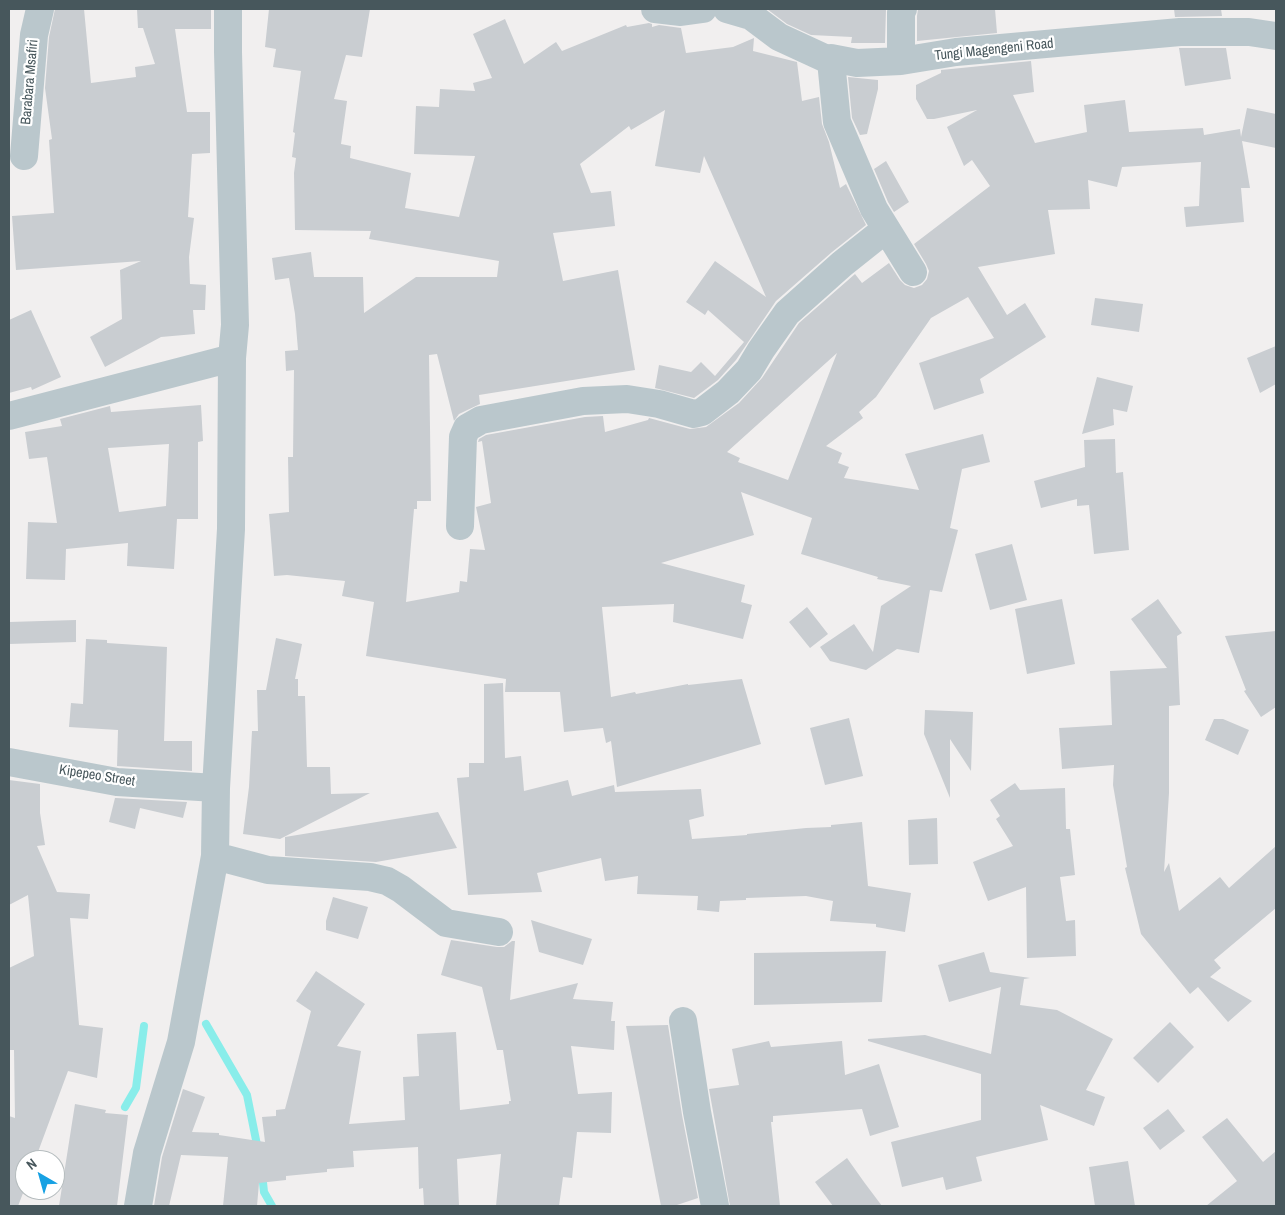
<!DOCTYPE html>
<style>
body{margin:0}
#map{position:relative;width:1285px;height:1215px;overflow:hidden;background:#f1efef;font-family:"Archivo Narrow",sans-serif}
canvas{display:block}
.frame{position:absolute;inset:0;border:10px solid #47575c;pointer-events:none}
.north{position:absolute;left:15px;top:1150px;width:50px;height:50px;box-sizing:border-box;background:#fff;border:1px solid #b5bcbe;border-radius:50%;rotate:322deg;font-size:14px;font-weight:700;line-height:20px;text-align:center;color:#47575c}
.north::after{content:'';display:block;margin:auto;width:18px;height:22px;background:#17a1e3;clip-path:polygon(50% 0,100% 100%,50% 72%,0 100%)}
</style>
<div id="map">
<canvas width="1285" height="1215"></canvas>
<div class="frame"></div>
<div class="north">N</div>
</div>
<script>
const ctx = document.querySelector('canvas').getContext('2d');
ctx.lineJoin = 'round';
function shape(rows) {
  const path = new Path2D();
  for (const r of rows) {
    path.moveTo(r[0], r[1]);
    for (let i = 2; i < r.length; i += 2) path.lineTo(r[i], r[i + 1]);
  }
  return path;
}
function stroke(path, color, width, dash) {
  ctx.strokeStyle = color;
  ctx.lineWidth = width;
  ctx.lineCap = dash ? 'butt' : 'round';
  ctx.setLineDash(dash || []);
  ctx.stroke(path);
}
function fill(path, color) {
  ctx.fillStyle = color;
  ctx.fill(path, 'evenodd');
}
function write(font, color, halo, rows, align = 'center') {
  ctx.font = font + ' "Archivo Narrow",sans-serif';
  ctx.lineWidth = 4.5;
  ctx.setLineDash([]);
  ctx.textBaseline = 'middle';
  ctx.strokeStyle = halo;
  ctx.fillStyle = color;
  for (const [text, x, y, turn = 0] of rows) {
    ctx.save();
    ctx.translate(x, y);
    ctx.rotate((+turn || 0) * Math.PI / 180);
    ctx.textAlign = isNaN(turn) ? turn : align;
    if (halo) ctx.strokeText(text, 0, 0);
    ctx.fillText(text, 0, 0);
    ctx.restore();
  }
}
const stream = shape([
 [206,1024,247,1095,258,1150],
 [125,1107,136,1088,144,1026],
 [262,1173,264,1192,272,1206]
]);
const building = shape([
 [55,9,84,9,91,83,136,77,135,67,155,64,143,28,138,28,137,9,211,9,211,29,175,29,187,112,210,112,210,153,192,154,188,217,194,218,189,257,190,284,206,285,205,310,193,310,195,334,161,337,105,367,90,337,122,319,120,270,141,261,16,270,12,216,54,213,49,140,52,139,45,88,49,37],
 [269,9,370,9,362,57,346,55,334,99,347,101,341,144,351,146,350,158,411,173,405,208,459,217,475,156,414,154,416,106,439,107,440,89,475,91,473,83,492,78,473,34,505,19,524,64,556,42,562,51,626,25,627,27,649,23,652,24,652,27,659,25,681,28,686,53,733,47,754,38,753,51,797,62,802,101,819,97,822,124,829,142,840,188,846,184,866,225,832,252,776,301,736,360,718,380,694,398,655,388,659,365,691,372,701,362,715,376,744,342,708,310,705,315,686,302,715,261,766,297,704,156,700,173,655,166,665,110,631,130,629,126,580,164,591,193,611,191,615,226,553,233,563,281,618,270,635,370,479,395,480,404,459,414,454,421,437,354,429,355,431,501,417,501,417,509,414,509,406,602,459,592,460,581,467,582,470,549,485,550,476,507,491,503,482,441,478,442,479,439,486,435,585,417,603,416,605,432,648,420,649,418,690,429,706,427,739,403,762,378,799,323,855,274,862,283,889,263,900,280,905,285,914,288,922,285,927,279,929,271,926,264,914,244,990,186,972,160,964,166,947,127,977,110,934,119,927,119,916,99,916,85,941,73,941,70,1031,61,1034,92,1013,95,1035,143,1087,132,1084,105,1125,100,1129,132,1203,128,1204,135,1240,129,1241,137,1247,108,1276,114,1276,148,1242,141,1250,188,1241,188,1244,222,1186,227,1184,207,1199,206,1201,162,1122,167,1117,187,1088,180,1090,209,1048,210,1055,254,978,267,1007,315,1025,303,1046,337,980,379,984,393,934,410,919,363,994,338,968,297,931,318,876,397,859,412,863,418,826,446,842,453,838,463,849,467,844,478,919,490,905,454,983,434,990,462,962,469,950,528,958,530,942,592,930,590,919,653,897,649,866,670,830,661,820,647,854,624,873,652,881,606,911,586,877,579,878,577,801,554,812,518,741,492,754,535,661,563,745,585,741,602,752,605,743,639,673,622,674,604,602,607,611,697,635,692,636,694,688,684,688,685,742,679,761,744,617,787,611,741,606,743,603,728,564,732,560,692,505,692,506,679,366,656,374,602,342,596,345,581,287,575,274,576,269,514,289,512,288,457,293,457,294,370,286,371,285,351,298,350,295,314,289,278,275,280,272,258,311,252,314,277,363,277,364,313,416,277,497,277,499,261,369,239,371,231,295,230,294,173,296,158,292,157,295,133,293,132,301,71,273,67,276,49,265,47],
 [837,353,788,480,738,462,740,458,727,452],
 [767,9,886,9,885,43,851,43,852,37,811,35,787,24],
 [918,9,995,9,997,33,917,41,917,16],
 [1174,9,1221,9,1222,16,1175,17],
 [1179,48,1226,48,1231,79,1185,86],
 [848,77,878,80,878,89,867,134,860,135,852,118],
 [886,161,909,202,894,212,888,202,874,169],
 [1095,298,1143,304,1139,332,1091,325],
 [31,310,61,377,32,390,31,387,9,393,9,320],
 [1276,346,1276,384,1260,393,1247,358],
 [1097,377,1133,386,1127,412,1113,409,1114,425,1082,434],
 [201,405,203,441,198,442,198,519,177,519,174,569,127,566,128,543,66,549,65,580,26,579,28,522,57,523,47,457,29,459,25,432,62,426,60,419,110,406,111,412],
 [169,444,166,506,119,512,108,448],
 [1115,439,1116,473,1123,472,1129,550,1094,554,1089,505,1077,506,1077,499,1041,508,1034,481,1085,467,1084,440],
 [1012,544,1027,600,990,610,975,554],
 [1062,599,1075,664,1027,674,1015,609],
 [1158,599,1182,633,1177,636,1180,705,1169,706,1169,793,1164,872,1169,863,1179,911,1220,877,1229,888,1276,846,1276,908,1214,960,1221,968,1210,977,1252,1001,1228,1022,1198,987,1190,994,1141,934,1125,868,1127,867,1113,785,1114,765,1062,769,1059,728,1112,725,1110,671,1167,668,1131,619],
 [807,607,828,634,810,648,789,622],
 [76,620,76,642,9,644,9,622],
 [1276,631,1276,707,1261,717,1244,691,1246,690,1225,636],
 [276,638,302,644,295,679,298,679,298,696,305,696,307,767,330,767,331,794,370,793,280,839,243,834,249,787,252,731,258,731,257,690,266,690],
 [86,639,107,640,107,643,167,647,164,741,192,741,192,771,117,766,118,730,69,727,71,703,83,704],
 [503,683,505,758,521,756,524,791,568,780,572,796,614,785,615,792,701,789,704,816,689,820,692,839,747,835,747,834,806,828,831,827,831,825,862,822,868,886,911,893,905,932,876,927,876,924,830,921,833,901,806,896,746,898,746,900,720,901,719,912,697,910,698,896,637,894,638,876,605,881,601,858,537,873,542,892,468,895,457,778,469,777,469,763,484,763,484,684],
 [925,710,973,712,971,771,950,739,950,798,924,734],
 [849,718,863,776,825,785,810,728],
 [1214,719,1223,719,1249,730,1238,755,1205,740],
 [9,780,40,784,40,813,45,845,37,846,57,892,90,894,88,919,70,918,79,1025,103,1028,97,1078,68,1071,35,1160,25,1160,25,1188,18,1206,9,1206,9,1116,15,1118,14,1050,9,1050,9,968,34,956,28,895,9,905],
 [1015,783,1020,790,1065,788,1066,829,1070,829,1075,875,1060,877,1066,921,1075,920,1076,956,1027,958,1026,887,988,901,973,862,1013,846,996,819,1000,816,990,800],
 [115,798,116,798,187,802,183,818,140,808,135,829,109,822],
 [438,812,457,848,376,862,285,856,285,837],
 [937,818,938,864,909,865,908,820],
 [333,897,368,907,358,939,326,930,326,921],
 [531,920,592,939,583,965,539,952],
 [451,940,497,947,504,947,512,941,515,941,510,1000,578,983,573,999,613,1002,611,1021,615,1021,614,1050,571,1046,578,1094,612,1092,611,1133,577,1132,572,1178,563,1177,559,1206,496,1206,501,1154,457,1159,459,1206,424,1206,423,1188,419,1189,418,1147,353,1151,354,1167,327,1169,327,1172,286,1176,286,1180,259,1183,257,1206,223,1206,228,1157,181,1155,169,1206,154,1206,162,1157,183,1089,205,1097,192,1132,219,1133,219,1135,265,1142,262,1117,276,1116,276,1110,285,1109,311,1011,296,1001,316,971,365,1004,337,1046,361,1051,349,1124,405,1120,403,1077,419,1076,417,1034,456,1032,460,1110,509,1104,509,1101,511,1101,503,1050,497,1050,482,987,441,975],
 [886,951,882,1002,754,1005,754,953],
 [984,952,990,972,1030,978,1024,979,1020,1005,1057,1010,1113,1039,1086,1090,1105,1097,1094,1126,1040,1105,1048,1140,976,1157,982,1181,946,1190,943,1177,902,1187,891,1142,981,1120,981,1074,868,1041,868,1039,925,1035,991,1054,1001,987,949,1002,938,965],
 [1170,1022,1194,1047,1158,1083,1133,1058],
 [668,1025,682,1115,698,1198,674,1206,661,1206,626,1026],
 [769,1041,771,1047,842,1041,845,1075,879,1064,899,1127,870,1136,862,1109,773,1116,773,1122,771,1122,780,1206,730,1206,709,1089,739,1085,732,1049],
 [75,1104,106,1110,105,1113,128,1115,117,1206,59,1206],
 [1168,1109,1185,1131,1160,1150,1143,1128],
 [1227,1118,1263,1162,1276,1151,1276,1206,1206,1206,1237,1181,1202,1137],
 [847,1158,864,1182,882,1206,833,1206,815,1182],
 [1128,1161,1135,1206,1095,1206,1089,1167]
]);
const minor = shape([
 [655,9,681,12,703,9],
 [727,9,751,16,779,37,831,61,831,58,857,63,901,61,956,52,1180,32,1249,32,1276,36],
 [831,61,837,122,874,209,913,272],
 [901,61,901,12,903,9],
 [24,156,34,35,40,9],
 [9,416,232,358],
 [460,526,463,437,467,428,481,420,583,401,627,399,659,404,694,414,702,412,728,392,749,370,761,350,787,313,842,264,886,229],
 [9,762,117,782,216,788],
 [215,856,268,870,370,877,387,881,401,889,446,923,499,932],
 [683,1021,697,1112,715,1206],
 [138,1206,147,1153,181,1042,215,856,216,788,231,529,232,358,235,325,228,52,228,9]
]);
const streetNames = [
 ["Tungi Magengeni Road",994,50,-6],
 ["Barabara Msafiri",30,82,-85],
 ["Kipepeo Street",97,776,9]
];
stroke(stream, '#89edea', 8);
fill(building, '#c9cdd1');
stroke(minor, '#bac7cc', 28);
write('14px', '#47575c', '#fff', streetNames);
</script>
